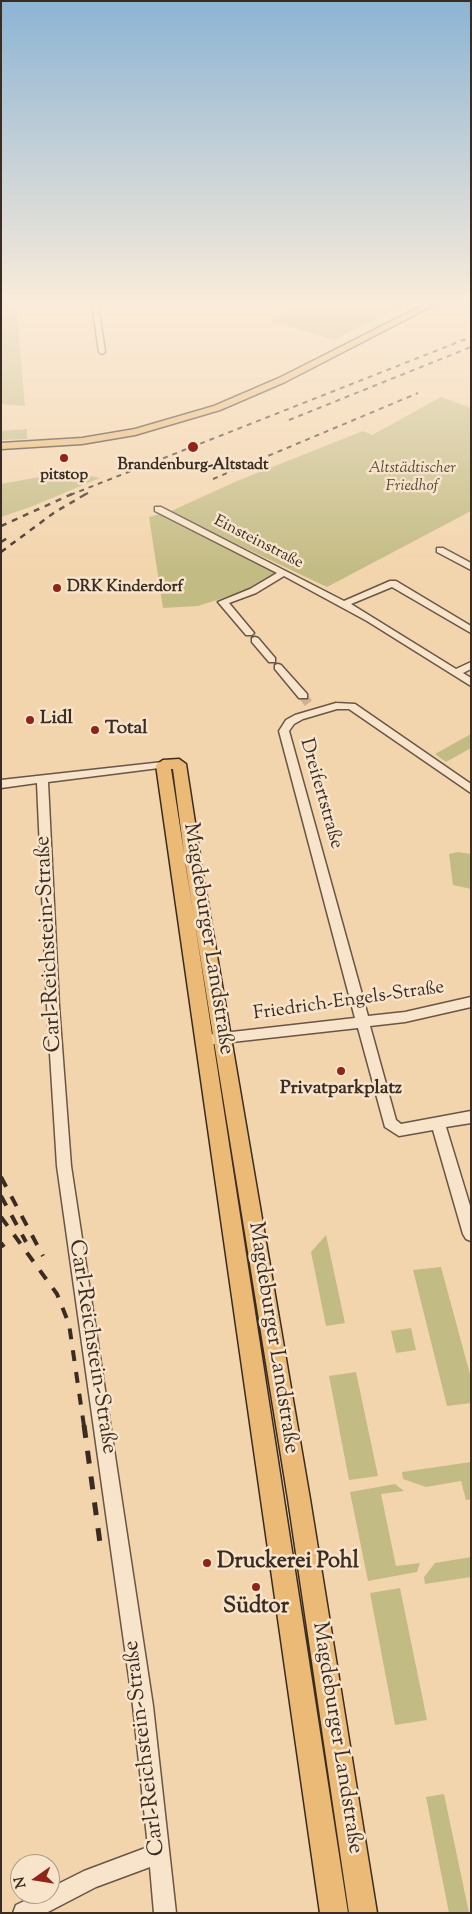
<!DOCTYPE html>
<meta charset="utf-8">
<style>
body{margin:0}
#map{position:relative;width:472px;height:1914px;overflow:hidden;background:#f3d5ad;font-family:"Sorts Mill Goudy",serif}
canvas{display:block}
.frame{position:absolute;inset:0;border:2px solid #3a2c23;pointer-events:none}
.north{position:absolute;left:10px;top:1854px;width:50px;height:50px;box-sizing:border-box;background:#f7e4ca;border:1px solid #ab9a87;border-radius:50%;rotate:257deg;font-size:14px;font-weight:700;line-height:20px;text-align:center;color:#3a2c23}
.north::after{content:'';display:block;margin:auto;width:18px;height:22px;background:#8f2418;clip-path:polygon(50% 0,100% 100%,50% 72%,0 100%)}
</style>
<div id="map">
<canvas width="472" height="1914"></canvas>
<div class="frame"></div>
<div class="north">N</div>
</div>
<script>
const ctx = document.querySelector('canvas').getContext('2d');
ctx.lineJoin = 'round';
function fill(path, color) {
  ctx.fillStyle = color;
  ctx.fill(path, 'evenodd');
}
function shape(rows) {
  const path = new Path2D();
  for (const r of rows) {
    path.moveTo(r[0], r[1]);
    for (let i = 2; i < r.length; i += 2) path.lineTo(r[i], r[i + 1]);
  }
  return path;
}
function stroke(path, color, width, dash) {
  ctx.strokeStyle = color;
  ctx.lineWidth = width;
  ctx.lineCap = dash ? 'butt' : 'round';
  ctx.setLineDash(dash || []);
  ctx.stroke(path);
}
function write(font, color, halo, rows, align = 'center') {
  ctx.font = font + ' "Sorts Mill Goudy",serif';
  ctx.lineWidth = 5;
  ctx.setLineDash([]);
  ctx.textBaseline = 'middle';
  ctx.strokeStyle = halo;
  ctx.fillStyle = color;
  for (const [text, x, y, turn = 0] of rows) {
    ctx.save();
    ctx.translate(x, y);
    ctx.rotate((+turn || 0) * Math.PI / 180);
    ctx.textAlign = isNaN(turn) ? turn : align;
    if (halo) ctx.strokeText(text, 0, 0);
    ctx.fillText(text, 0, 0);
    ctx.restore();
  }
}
const green = shape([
 [1,304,16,304,25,406,1,404],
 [303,304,407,304,334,340,271,320],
 [441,397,471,408,471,511,327,587,169,512,237,481,363,431,372,435],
 [27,429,27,439,1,440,1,431],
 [61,473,65,476,87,475,100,478,33,506,1,517,1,484],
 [160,514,273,569,276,571,257,587,198,606,163,608,149,517],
 [471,734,471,748,446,762,435,754],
 [458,852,471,854,471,889,453,885,449,854],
 [326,1235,345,1323,326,1326,311,1252],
 [441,1267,471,1378,471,1403,447,1406,413,1270],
 [411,1328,416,1350,396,1353,391,1331],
 [356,1372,378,1476,349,1480,329,1376],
 [471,1462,471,1499,466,1500,461,1481,426,1487,403,1479,402,1472],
 [395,1484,404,1491,381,1494,396,1566,420,1563,417,1572,368,1581,350,1492],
 [471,1557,471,1577,425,1584,424,1577,435,1563],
 [400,1588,427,1720,395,1725,370,1593],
 [444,1794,469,1913,449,1913,426,1797]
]);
const minorTunnel = shape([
 [303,696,309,704]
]);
const minor = shape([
 [92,304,98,304,105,352,102,354,99,352,92,304],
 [155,507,161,507,344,601,390,581,396,581,471,626,471,633,392,587,351,604,456,669,471,662,471,669,463,673,471,678,471,686,367,621,284,576,256,593,229,603,254,633,252,635,246,635,218,602,250,589,277,573,155,511,155,507],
 [437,548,443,548,471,563,471,570,437,552,437,548],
 [255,637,258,638,275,658,275,662,269,662,252,642,252,638,255,637],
 [278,664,281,665,307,694,307,698,299,698,275,669,275,665,278,664],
 [336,703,355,704,471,784,471,793,349,709,337,709,303,719,294,724,289,731,368,1016,405,1012,471,997,471,1007,405,1022,370,1026,396,1120,401,1124,471,1111,471,1123,446,1127,471,1209,471,1241,466,1239,463,1234,433,1130,399,1136,385,1127,358,1028,214,1044,209,1043,207,1039,209,1035,214,1034,355,1018,279,731,286,720,295,715,336,703],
 [163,762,167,763,168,765,167,767,48,782,59,1006,71,1166,153,1706,176,1913,154,1913,150,1867,96,1887,46,1913,13,1913,16,1905,39,1894,50,1894,50,1888,84,1871,148,1847,133,1706,57,1166,47,1006,37,783,1,788,1,780,163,762]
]);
const major = shape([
 [425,304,436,304,285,382,220,410,135,435,82,444,1,449,1,443,82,438,135,429,214,406,279,378,425,304],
 [179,759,186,764,202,868,310,1499,377,1913,349,1913,288,1499,186,868,173,769,171,769,348,1913,320,1913,156,765,163,760,179,759]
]);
const railFar3 = shape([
 [289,420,471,347],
 [213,479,418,393],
 [70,495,471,337],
 [84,495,88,493]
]);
const railFar2 = shape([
 [1,526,72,494],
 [1,542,11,536],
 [1,552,55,512,86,494]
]);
const railFar1 = shape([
 [1,1177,43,1256],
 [1,1196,26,1242],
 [1,1217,57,1294,69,1324,84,1426],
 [1,1243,4,1247]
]);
const rail = shape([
 [84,1425,100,1543]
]);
const markers = [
 [193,447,6,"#8f2418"],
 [64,458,5,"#8f2418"],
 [57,588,5,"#8f2418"],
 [30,720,5,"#8f2418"],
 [95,730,5,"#8f2418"],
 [341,1071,5,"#8f2418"],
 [207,1563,5,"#8f2418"],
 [256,1587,5,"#8f2418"]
];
const farPoinames = [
 ["Brandenburg-Altstadt",193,466],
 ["pitstop",64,476],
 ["DRK Kinderdorf",67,588,"left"]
];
const farParknames = [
 ["Altstädtischer",412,469],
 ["Friedhof",412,487]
];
const farStreetnames = [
 ["Einsteinstraße",258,543,27]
];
const poiNames = [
 ["Lidl",40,720],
 ["Total",105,730],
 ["Privatparkplatz",341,1090,"center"]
];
const streetNames = [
 ["Dreifertstraße",320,794,74],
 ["Friedrich-Engels-Straße",349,1002,-8]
];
const nearStreetnames = [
 ["Magdeburger Landstraße",207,939,81],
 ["Carl-Reichstein-Straße",50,944,-93],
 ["Magdeburger Landstraße",272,1338,81],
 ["Carl-Reichstein-Straße",91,1347,81],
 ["Magdeburger Landstraße",336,1738,81],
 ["Carl-Reichstein-Straße",146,1748,-97]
];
const nearPoinames = [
 ["Druckerei Pohl",217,1563],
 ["Südtor",256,1608,"center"]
];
fill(green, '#c3bb84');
stroke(minorTunnel, '#ceb391', 9, [9, 4.5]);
stroke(minor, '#685646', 3);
stroke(major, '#3a2c23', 3);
fill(minor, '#f7e4ca');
fill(major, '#eaba76');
stroke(railFar3, '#3a2c23', 2, [5, 5]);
stroke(railFar2, '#3a2c23', 2.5, [6, 6]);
stroke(railFar1, '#3a2c23', 4, [11, 11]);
stroke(rail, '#3a2c23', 5, [13, 13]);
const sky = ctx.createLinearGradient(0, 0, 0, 572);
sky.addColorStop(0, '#8cb4d4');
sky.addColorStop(0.53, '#faecda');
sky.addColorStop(1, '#faecda00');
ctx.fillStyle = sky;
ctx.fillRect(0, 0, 472, 572);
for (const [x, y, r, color] of markers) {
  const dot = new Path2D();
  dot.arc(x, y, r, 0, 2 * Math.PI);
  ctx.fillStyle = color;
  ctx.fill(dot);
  stroke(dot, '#f7e4ca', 2);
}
write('bold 16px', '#3a2c23', '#f7e4ca', farPoinames);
write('italic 16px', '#554936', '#f7e4ca', farParknames);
write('16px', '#3a2c23', '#f7e4ca', farStreetnames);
write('bold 19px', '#3a2c23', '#f7e4ca', poiNames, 'left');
write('19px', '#3a2c23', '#f7e4ca', streetNames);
write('22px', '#3a2c23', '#f7e4ca', nearStreetnames);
write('bold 22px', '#3a2c23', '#f7e4ca', nearPoinames, 'left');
</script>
